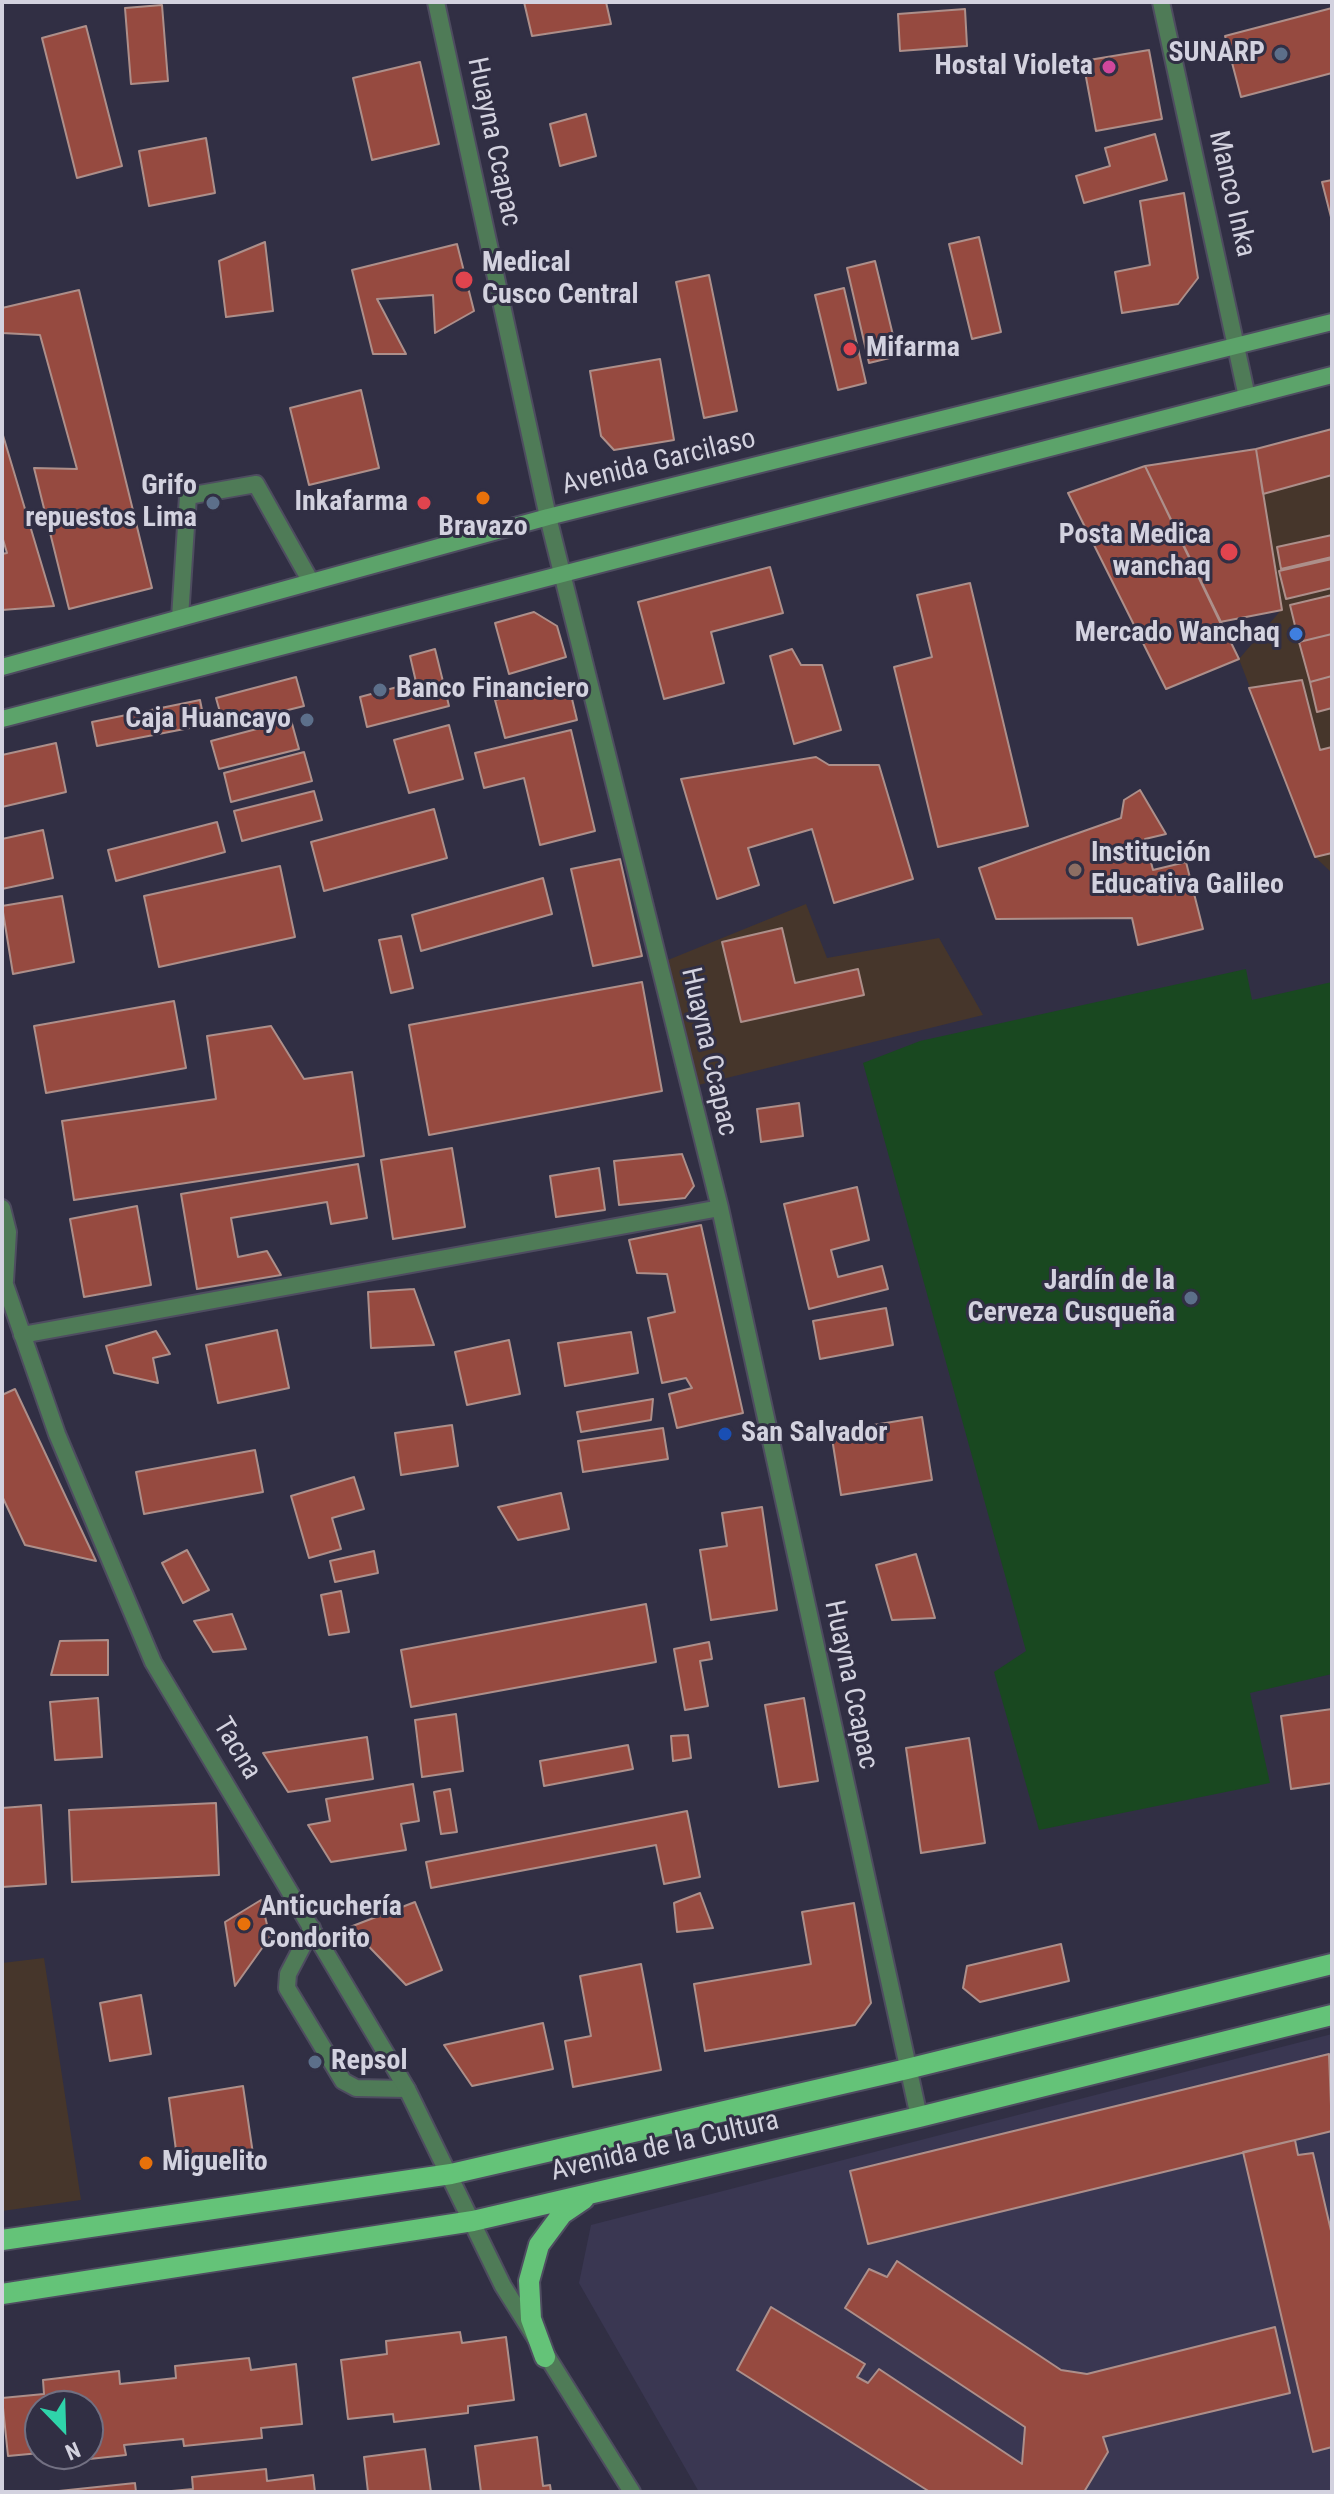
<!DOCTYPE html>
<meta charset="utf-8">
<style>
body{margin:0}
#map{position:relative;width:1334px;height:2494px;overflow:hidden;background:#312f44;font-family:"Roboto Condensed",sans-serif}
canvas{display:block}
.frame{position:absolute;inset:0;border:4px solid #d3d2df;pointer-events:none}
.north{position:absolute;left:24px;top:2390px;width:80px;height:80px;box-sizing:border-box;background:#312f44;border:2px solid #727082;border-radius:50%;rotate:157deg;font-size:22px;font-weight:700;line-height:32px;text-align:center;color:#d3d2df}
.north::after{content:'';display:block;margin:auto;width:28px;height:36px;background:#2fd4aa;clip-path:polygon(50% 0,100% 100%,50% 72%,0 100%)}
</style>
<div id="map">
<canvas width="1334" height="2494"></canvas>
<div class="frame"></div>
<div class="north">N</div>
</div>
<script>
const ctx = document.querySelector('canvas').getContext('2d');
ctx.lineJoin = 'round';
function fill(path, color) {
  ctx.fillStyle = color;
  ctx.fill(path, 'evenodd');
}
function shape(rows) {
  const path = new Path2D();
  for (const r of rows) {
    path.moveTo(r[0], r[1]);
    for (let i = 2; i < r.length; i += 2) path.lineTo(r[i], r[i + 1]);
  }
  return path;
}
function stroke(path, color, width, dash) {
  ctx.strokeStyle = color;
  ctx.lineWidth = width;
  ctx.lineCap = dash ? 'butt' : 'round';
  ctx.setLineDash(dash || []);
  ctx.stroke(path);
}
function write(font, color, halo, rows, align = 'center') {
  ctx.font = font + ' "Roboto Condensed",sans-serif';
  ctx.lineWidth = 6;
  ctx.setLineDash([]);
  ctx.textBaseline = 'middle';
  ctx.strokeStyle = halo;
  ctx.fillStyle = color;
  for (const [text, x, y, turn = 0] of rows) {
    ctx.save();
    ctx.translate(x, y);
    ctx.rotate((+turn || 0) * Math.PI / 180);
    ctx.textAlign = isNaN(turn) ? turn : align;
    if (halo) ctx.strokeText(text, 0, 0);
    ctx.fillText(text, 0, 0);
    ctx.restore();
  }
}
const commercial = shape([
 [1332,429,1332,873,1315,857,1239,659,1282,609,1256,449],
 [806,904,827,958,939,938,983,1015,690,1087,663,962],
 [44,1958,81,2200,2,2211,2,1963]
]);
const built = shape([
 [1332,2034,1332,2492,699,2492,579,2283,591,2225]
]);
const green = shape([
 [1246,969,1252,1000,1332,982,1332,1674,1250,1693,1270,1783,1039,1830,994,1672,1026,1651,863,1063,920,1041]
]);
const building = shape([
 [524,2,606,2,611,24,532,36,524,2],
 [162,5,168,81,131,84,125,8,162,5],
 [1332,8,1332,73,1241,97,1225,36,1332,8],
 [965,9,967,46,900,51,898,14,965,9],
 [86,26,122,166,77,178,42,38,86,26],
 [1149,50,1162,119,1096,131,1083,61,1149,50],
 [420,62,439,144,372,160,353,78,420,62],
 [586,114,596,156,560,166,550,124,586,114],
 [1155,134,1167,180,1084,203,1076,176,1110,166,1105,148,1155,134],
 [206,138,215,193,149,206,139,151,206,138],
 [1332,180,1332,221,1322,182,1332,180],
 [1184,193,1198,278,1178,304,1122,313,1115,272,1150,265,1140,201,1184,193],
 [979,237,1001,332,972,339,949,244,979,237],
 [265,242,273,311,226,317,219,261,265,242],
 [457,244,474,311,435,333,433,295,377,299,406,354,373,354,352,270,457,244],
 [875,261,898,356,869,363,847,268,875,261],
 [709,275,737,411,704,418,676,282,709,275],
 [844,288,866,383,838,390,815,295,844,288],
 [79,290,152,588,69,609,34,468,77,469,40,335,2,333,2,308,79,290],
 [660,359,674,440,614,450,601,436,590,371,660,359],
 [361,390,379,468,309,485,290,408,361,390],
 [1332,429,1332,475,1263,494,1256,449,1332,429],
 [2,432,54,606,2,610,2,554,7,553,2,536,2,432],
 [1256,449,1282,610,1220,622,1145,466,1256,449],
 [1145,466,1239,659,1166,689,1068,493,1145,466],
 [1332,535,1332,557,1281,569,1277,547,1332,535],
 [1332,559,1332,588,1286,599,1279,571,1332,559],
 [770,567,783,613,711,632,724,683,664,699,638,602,770,567],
 [970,583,1028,826,938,847,894,667,932,657,917,595,970,583],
 [1332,595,1332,634,1299,642,1290,605,1332,595],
 [534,612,557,626,566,657,509,674,495,623,534,612],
 [1332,634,1332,676,1310,682,1299,642,1332,634],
 [435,649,449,706,367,727,360,697,416,682,410,656,435,649],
 [792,649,801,665,822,665,841,730,794,744,770,656,792,649],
 [1332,676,1332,708,1317,712,1310,682,1332,676],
 [296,677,304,706,224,726,216,698,296,677],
 [1302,680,1320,750,1332,747,1332,853,1315,857,1249,688,1302,680],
 [568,682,577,720,505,738,495,700,568,682],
 [200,700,205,725,97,746,92,722,200,700],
 [291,720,299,749,219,769,211,741,291,720],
 [449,725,463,779,409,793,394,740,449,725],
 [571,730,595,831,540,845,524,778,484,788,475,753,571,730],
 [56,743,66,792,2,807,2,755,56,743],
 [304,752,312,781,231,802,224,773,304,752],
 [816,757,829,765,879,765,913,879,834,903,812,829,748,848,759,885,717,899,681,779,816,757],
 [1140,790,1166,834,1145,839,1153,870,1186,862,1203,929,1138,945,1132,918,996,919,979,868,1121,818,1124,800,1140,790],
 [314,791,322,820,242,841,234,811,314,791],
 [434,809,447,858,324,891,311,842,434,809],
 [217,822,225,852,116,881,108,850,217,822],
 [43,830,53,878,2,889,2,839,43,830],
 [620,859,642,956,593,966,571,869,620,859],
 [280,866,295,937,159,967,144,896,280,866],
 [543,878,552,914,421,951,412,915,543,878],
 [62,896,74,962,13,974,2,906,62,896],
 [782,928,795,983,858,969,864,995,741,1022,722,942,782,928],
 [401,936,413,988,391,993,379,940,401,936],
 [642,982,662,1091,429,1135,409,1025,642,982],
 [174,1001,186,1068,46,1093,34,1026,174,1001],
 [271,1026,304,1079,352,1072,364,1156,74,1200,62,1121,216,1099,207,1036,271,1026],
 [799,1103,803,1136,761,1142,757,1109,799,1103],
 [452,1148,465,1227,393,1239,381,1160,452,1148],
 [682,1154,694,1186,685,1198,619,1205,614,1161,682,1154],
 [358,1164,367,1218,331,1224,327,1202,231,1218,238,1257,267,1251,281,1275,197,1289,181,1194,358,1164],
 [599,1168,605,1210,556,1217,550,1176,599,1168],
 [857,1187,869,1240,831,1250,838,1277,882,1266,888,1289,809,1309,784,1204,857,1187],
 [137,1206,151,1285,84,1297,70,1219,137,1206],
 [701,1225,743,1413,677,1428,669,1394,692,1388,686,1378,662,1383,648,1318,675,1312,667,1274,637,1273,629,1240,701,1225],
 [414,1289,434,1345,371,1348,368,1292,414,1289],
 [886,1308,893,1345,820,1359,813,1321,886,1308],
 [277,1330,289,1388,218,1403,206,1345,277,1330],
 [156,1331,170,1354,153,1358,158,1383,114,1373,106,1346,156,1331],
 [631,1332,638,1373,565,1386,558,1343,631,1332],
 [509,1340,520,1394,467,1405,455,1352,509,1340],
 [15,1389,96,1561,25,1545,2,1496,2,1395,15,1389],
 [653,1399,651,1420,581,1432,577,1412,653,1399],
 [922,1417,932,1480,841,1495,831,1432,922,1417],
 [452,1425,458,1466,401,1475,395,1433,452,1425],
 [663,1428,668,1459,583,1472,578,1441,663,1428],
 [255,1450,263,1492,144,1514,136,1472,255,1450],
 [354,1477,364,1509,332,1518,341,1549,309,1558,291,1496,354,1477],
 [561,1493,569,1529,518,1540,498,1507,561,1493],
 [762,1507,777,1610,711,1620,700,1550,727,1546,722,1513,762,1507],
 [187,1550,209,1590,183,1603,162,1563,187,1550],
 [374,1551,378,1573,335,1582,330,1561,374,1551],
 [916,1554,935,1618,892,1620,876,1565,916,1554],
 [341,1591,349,1632,329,1635,321,1595,341,1591],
 [646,1604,656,1662,411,1707,401,1650,646,1604],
 [232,1614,246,1649,213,1652,194,1621,232,1614],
 [108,1640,108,1675,51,1675,60,1641,108,1640],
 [709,1642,712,1659,700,1661,708,1706,685,1710,674,1649,709,1642],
 [98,1698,102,1757,55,1760,50,1702,98,1698],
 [804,1698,818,1781,779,1787,765,1705,804,1698],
 [1332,1709,1332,1783,1291,1789,1281,1716,1332,1709],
 [456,1714,463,1771,422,1777,415,1720,456,1714],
 [688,1735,691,1758,673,1761,671,1736,688,1735],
 [367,1737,373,1779,288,1792,263,1753,367,1737],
 [969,1738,985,1843,921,1853,906,1748,969,1738],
 [628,1745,633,1769,544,1786,540,1761,628,1745],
 [413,1784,419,1821,401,1824,406,1850,331,1862,308,1825,330,1821,326,1799,413,1784],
 [450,1789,457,1832,441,1834,434,1792,450,1789],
 [216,1803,219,1875,72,1882,69,1810,216,1803],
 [41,1805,46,1884,2,1887,2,1808,41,1805],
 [687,1811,700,1877,664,1884,656,1845,431,1888,426,1862,687,1811],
 [700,1893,713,1928,677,1932,674,1903,700,1893],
 [261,1900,270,1937,235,1986,225,1922,261,1900],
 [415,1902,442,1970,406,1985,350,1927,415,1902],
 [854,1903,871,2003,855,2025,705,2051,694,1984,811,1964,802,1912,854,1903],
 [1061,1944,1069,1981,980,2002,963,1988,967,1966,1061,1944],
 [641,1964,661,2070,573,2087,565,2041,591,2036,580,1976,641,1964],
 [141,1995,151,2054,110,2061,100,2003,141,1995],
 [543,2023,553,2069,472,2086,444,2045,543,2023],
 [1329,2054,1332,2131,868,2244,850,2171,1329,2054],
 [243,2086,253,2154,178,2165,169,2098,243,2086],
 [1295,2140,1298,2155,1313,2153,1332,2235,1332,2447,1313,2452,1243,2152,1295,2140],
 [897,2261,1061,2370,1087,2374,1275,2327,1290,2393,1103,2437,1108,2452,1084,2492,930,2492,737,2370,771,2307,865,2364,857,2377,868,2383,879,2369,1022,2464,1025,2427,845,2308,869,2269,887,2277,897,2261],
 [460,2332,462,2343,506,2337,514,2400,468,2406,468,2413,394,2422,393,2414,348,2419,341,2360,387,2354,386,2341,460,2332],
 [249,2358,251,2370,296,2364,302,2424,261,2428,262,2438,184,2446,183,2439,124,2445,126,2455,53,2463,52,2454,88,2454,88,2406,40,2406,40,2453,8,2456,2,2398,44,2394,43,2380,119,2371,120,2384,176,2378,175,2366,249,2358],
 [537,2437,543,2486,550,2485,551,2492,481,2492,475,2446,537,2437],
 [425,2449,431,2492,368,2492,364,2457,425,2449],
 [266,2469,267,2481,313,2475,315,2492,161,2492,193,2489,192,2477,266,2469],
 [135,2483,136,2492,59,2491,135,2483]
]);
const lane = shape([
 [180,618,188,496,256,484,311,582],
 [312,1928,288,1974,287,1988,343,2081,356,2088,407,2089]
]);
const street = shape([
 [436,2,548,517,720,1208,919,2117],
 [1161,2,1247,397],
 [2,1208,8,1232,5,1281],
 [2,1276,57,1434,153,1662,407,2089,503,2286,632,2492],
 [22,1335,720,1208]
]);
const secondary = shape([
 [2,667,548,517,1332,322],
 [2,719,1332,375]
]);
const primary = shape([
 [2,2240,451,2174,907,2069,1332,1964],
 [2,2294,473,2221,919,2117,1332,2015],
 [545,2357,531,2319,529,2281,539,2245,562,2214,584,2199]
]);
const markers = [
 [1281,54,8,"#5c6f8a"],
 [1109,67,8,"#d1479c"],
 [464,280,10,"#e0444e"],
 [850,349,8,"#e0444e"],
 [483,498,8,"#e8710a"],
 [213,503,8,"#5c6f8a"],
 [424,503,8,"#e0444e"],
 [1229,552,10,"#e0444e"],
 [1296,634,8,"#3f7fe0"],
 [380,690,8,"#5c6f8a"],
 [307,720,8,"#5c6f8a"],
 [1075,870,8,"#8d6e63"],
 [1191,1298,8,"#5c6f8a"],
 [725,1434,8,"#1a4fb4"],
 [244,1924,8,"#e8710a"],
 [315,2062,8,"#5c6f8a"],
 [146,2163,8,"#e8710a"]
];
const poiNames = [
 ["SUNARP",1265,54],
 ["Hostal Violeta",1093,67],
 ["Medical",482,264,"left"],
 ["Cusco Central",482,296,"left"],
 ["Mifarma",866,349,"left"],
 ["Grifo",197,487],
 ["repuestos Lima",197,519],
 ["Inkafarma",408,503],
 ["Bravazo",483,528,"center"],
 ["Posta Medica",1211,536],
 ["wanchaq",1211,568],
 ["Mercado Wanchaq",1280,634],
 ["Banco Financiero",396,690,"left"],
 ["Caja Huancayo",291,720],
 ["Institución",1091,854,"left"],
 ["Educativa Galileo",1091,886,"left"],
 ["Jardín de la",1175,1282],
 ["Cerveza Cusqueña",1175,1314],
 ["San Salvador",741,1434,"left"],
 ["Anticuchería",260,1908,"left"],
 ["Condorito",260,1940,"left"],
 ["Repsol",331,2062,"left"],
 ["Miguelito",162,2163,"left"]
];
const streetNames = [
 ["Huayna Ccapac",493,142,78],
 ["Manco Inka",1231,194,77],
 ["Avenida Garcilaso",659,463,-14],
 ["Huayna Ccapac",708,1052,77],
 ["Huayna Ccapac",850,1685,78],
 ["Tacna",236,1749,59],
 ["Avenida de la Cultura",665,2147,-13]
];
fill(commercial, '#46362b');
fill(built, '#3a3752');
fill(green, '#194820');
fill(building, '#964a40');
stroke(building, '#ad8f8a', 2);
stroke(lane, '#4e4c60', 20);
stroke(street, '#4e4c60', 20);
stroke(secondary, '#4e4c60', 20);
stroke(primary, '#4e4c60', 24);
stroke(lane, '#4f7b57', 16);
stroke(street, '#4f7b57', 16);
stroke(secondary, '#5ca36a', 16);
stroke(primary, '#64c378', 20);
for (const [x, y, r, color] of markers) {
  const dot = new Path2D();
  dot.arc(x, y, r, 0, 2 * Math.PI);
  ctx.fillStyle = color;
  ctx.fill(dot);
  stroke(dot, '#312f44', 3);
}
write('bold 28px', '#d3d2df', '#312f44', poiNames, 'right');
write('28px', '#d3d2df', '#312f44', streetNames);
</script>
